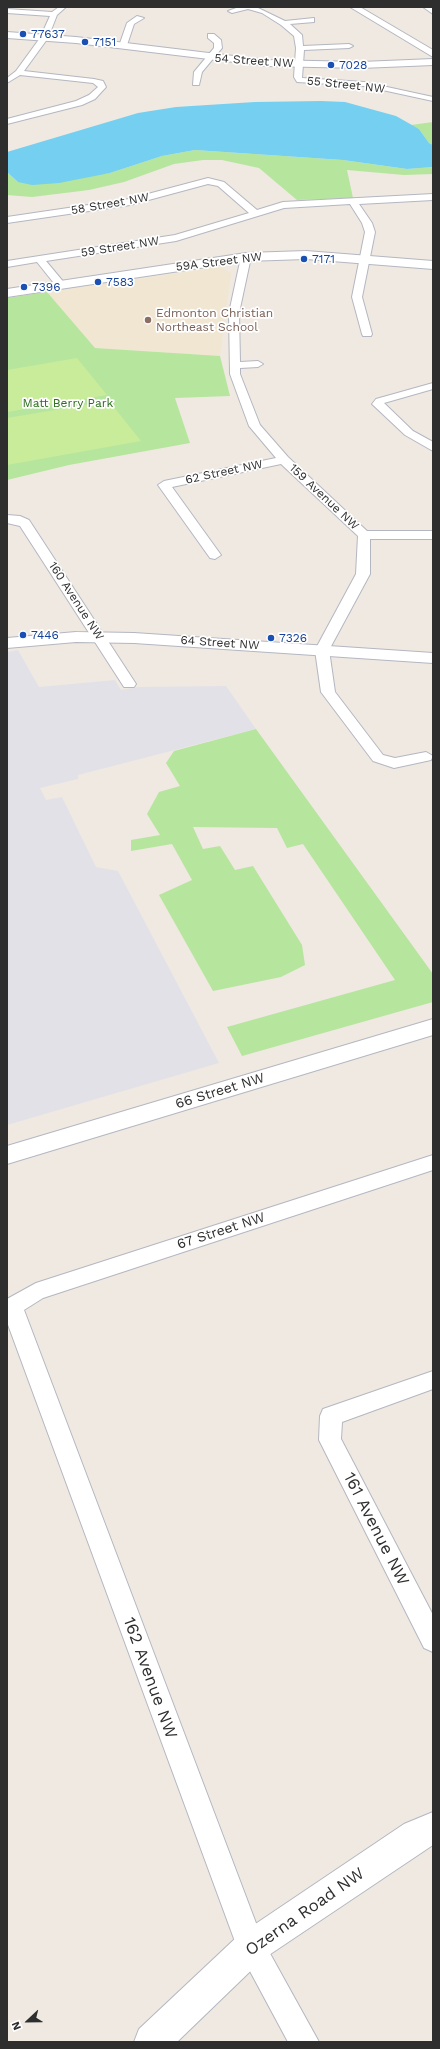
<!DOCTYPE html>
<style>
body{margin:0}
#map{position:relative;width:440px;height:2049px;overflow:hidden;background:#efe9e1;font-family:"Work Sans",sans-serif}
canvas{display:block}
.frame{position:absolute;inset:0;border:8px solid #2e2e2e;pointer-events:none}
.north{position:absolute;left:8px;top:2001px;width:40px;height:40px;-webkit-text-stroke:3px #fff;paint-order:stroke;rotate:248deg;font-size:11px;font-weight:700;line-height:16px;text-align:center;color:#2e2e2e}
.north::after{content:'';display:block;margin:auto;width:14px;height:18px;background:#2e2e2e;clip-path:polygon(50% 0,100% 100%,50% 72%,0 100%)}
</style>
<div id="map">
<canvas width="440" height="2049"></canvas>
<div class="frame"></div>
<div class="north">N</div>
</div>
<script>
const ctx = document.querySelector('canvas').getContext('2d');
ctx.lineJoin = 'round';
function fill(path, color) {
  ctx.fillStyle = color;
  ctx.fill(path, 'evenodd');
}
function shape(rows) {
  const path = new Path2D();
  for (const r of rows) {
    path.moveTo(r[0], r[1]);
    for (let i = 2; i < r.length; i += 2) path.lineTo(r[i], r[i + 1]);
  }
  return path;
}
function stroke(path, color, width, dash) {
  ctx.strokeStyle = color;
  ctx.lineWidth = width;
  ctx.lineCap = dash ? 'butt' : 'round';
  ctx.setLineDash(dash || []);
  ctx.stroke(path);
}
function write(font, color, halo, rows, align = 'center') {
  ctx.font = font + ' "Work Sans",sans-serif';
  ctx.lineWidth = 3.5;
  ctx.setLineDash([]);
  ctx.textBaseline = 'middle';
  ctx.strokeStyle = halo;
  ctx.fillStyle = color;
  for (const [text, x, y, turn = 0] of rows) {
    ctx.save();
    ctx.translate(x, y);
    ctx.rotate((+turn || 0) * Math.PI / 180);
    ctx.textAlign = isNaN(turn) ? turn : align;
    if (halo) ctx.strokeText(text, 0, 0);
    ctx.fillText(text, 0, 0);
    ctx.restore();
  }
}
const industrial = shape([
 [18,650,39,687,115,680,121,690,139,687,226,686,256,729,78,775,78,779,40,788,46,800,62,797,96,867,118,871,219,1063,7,1125,7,652]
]);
const education = shape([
 [213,268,223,268,231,273,220,356,95,348,47,292]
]);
const green = shape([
 [433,122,433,145,429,143,419,129,411,125],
 [195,150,343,160,407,169,433,167,433,174,404,175,347,170,353,198,297,200,259,168,222,160,203,160,174,164,124,182,89,190,32,197,7,195,7,172,18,182,110,173,162,156],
 [47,292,95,348,220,356,230,396,175,398,190,443,69,465,7,480,7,298],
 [256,729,433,974,433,1002,242,1056,227,1027,395,980,303,844,287,848,277,828,193,827,203,849,220,846,235,870,253,866,302,945,305,965,281,977,213,991,159,895,192,880,172,844,131,851,131,840,160,835,147,814,159,792,180,786,166,763,174,751]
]);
const pitch = shape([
 [77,358,107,395,7,412,7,370],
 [109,401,141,441,7,465,7,418]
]);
const water = shape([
 [321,101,345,102,396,116,419,129,429,143,433,145,433,167,407,169,343,160,195,150,162,156,110,173,59,183,32,185,18,182,7,172,7,152,138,113,176,107,255,102]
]);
const street = shape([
 [59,7,66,7,57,15,48,38,24,71,94,79,103,81,106,87,95,99,82,105,7,124,7,119,76,101,89,95,98,87,93,83,20,75,7,83,7,78,16,71,40,38,50,16,7,13,7,9,52,12,59,7],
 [239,7,256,7,285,21,314,18,314,22,290,24,302,35,303,46,349,44,353,46,349,48,304,50,302,78,364,82,433,97,433,101,364,86,297,82,294,77,296,48,294,36,281,25,262,13,248,9,232,13,228,11,239,7],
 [423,7,431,7,433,9,433,14,423,7],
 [137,16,144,18,134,24,126,48,120,48,119,46,127,23,137,16],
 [208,34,214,34,221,40,222,48,202,72,199,85,193,85,194,72,214,48,214,43,208,38,208,34],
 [208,178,224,182,257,210,283,202,433,194,433,200,359,204,372,223,375,232,362,297,372,334,371,336,363,336,362,334,352,297,365,232,362,223,350,204,284,208,176,241,46,261,66,285,61,288,57,287,37,262,7,267,7,261,175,235,249,213,218,186,208,184,130,205,7,223,7,217,129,199,208,178],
 [246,254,251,257,239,313,240,362,258,361,263,364,258,367,240,368,240,374,260,425,288,457,367,531,433,531,433,539,370,539,370,574,329,650,335,692,383,755,395,758,426,752,433,756,431,760,394,768,373,761,321,692,315,650,356,574,358,536,281,464,172,487,221,555,215,559,210,558,158,485,164,481,276,458,249,426,230,374,229,313,241,257,246,254],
 [433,383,433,389,384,403,413,431,433,442,433,451,405,435,372,404,376,399,433,383],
 [7,515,20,516,29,520,136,684,134,687,124,687,20,526,7,523,7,515],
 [433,1155,433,1170,43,1298,24,1310,262,1939,319,2042,288,2042,237,1947,7,1322,7,1299,36,1283,433,1155],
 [433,1371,433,1389,342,1422,341,1439,433,1615,433,1652,424,1648,319,1440,320,1416,323,1409,433,1371]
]);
const secondary = shape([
 [350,7,360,7,433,50,433,57,350,7],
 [7,32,76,37,267,60,361,62,433,59,433,65,361,68,267,66,76,43,7,38,7,32],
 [306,251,433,261,433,269,306,259,246,261,7,297,7,289,246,253,306,251],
 [76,632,134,633,433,653,433,663,134,643,76,642,7,648,7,638,76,632],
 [433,1019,433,1035,7,1164,7,1146,433,1019],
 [433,1812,433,1845,263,1959,177,2042,134,2042,139,2029,239,1935,404,1824,433,1812]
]);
const markers = [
 [23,34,4,"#1a4fb4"],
 [85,42,4,"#1a4fb4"],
 [331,65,4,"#1a4fb4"],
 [304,259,4,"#1a4fb4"],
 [98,282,4,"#1a4fb4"],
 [24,287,4,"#1a4fb4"],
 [148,320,4,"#8d6e63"],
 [23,635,4,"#1a4fb4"],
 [271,638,4,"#1a4fb4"]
];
const farTransitnames = [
 ["77637",31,34],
 ["7151",93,42],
 ["7028",339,65],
 ["7171",312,259],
 ["7583",106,282],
 ["7396",32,287],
 ["7446",31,635],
 ["7326",279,638]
];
const farStreetnames = [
 ["54 Street NW",254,61,4],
 ["55 Street NW",346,85,6],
 ["58 Street NW",110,204,-10],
 ["59 Street NW",120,247,-9],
 ["59A Street NW",219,262,-7],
 ["62 Street NW",224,472,-12],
 ["159 Avenue NW",324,497,43],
 ["160 Avenue NW",76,601,57],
 ["64 Street NW",220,643,4]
];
const farEducationnames = [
 ["Edmonton Christian",156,313],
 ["Northeast School",156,327]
];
const farParknames = [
 ["Matt Berry Park",68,403]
];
const streetNames = [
 ["66 Street NW",220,1091,-17],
 ["67 Street NW",221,1231,-18]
];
const nearStreetnames = [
 ["161 Avenue NW",376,1529,63],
 ["162 Avenue NW",150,1678,70],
 ["Ozerna Road NW",305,1912,-35]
];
fill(industrial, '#e3e1e8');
fill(education, '#f0e6d1');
fill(green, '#b6e59e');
fill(pitch, '#c9ec9a');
fill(water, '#75cff0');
stroke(street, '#b4b7c1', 2);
stroke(secondary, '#b4b7c1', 2);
fill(street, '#fff');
fill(secondary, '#fff');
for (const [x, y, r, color] of markers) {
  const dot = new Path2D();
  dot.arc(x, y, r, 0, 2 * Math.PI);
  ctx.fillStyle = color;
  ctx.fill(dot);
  stroke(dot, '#fff', 1.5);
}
write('12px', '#164399', '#fff', farTransitnames, 'left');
write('12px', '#2e2e2e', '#fff', farStreetnames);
write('12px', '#785e54', '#fff', farEducationnames, 'left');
write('12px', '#2c6e1b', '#fff', farParknames);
write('14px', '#2e2e2e', '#fff', streetNames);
write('17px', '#2e2e2e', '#fff', nearStreetnames);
</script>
